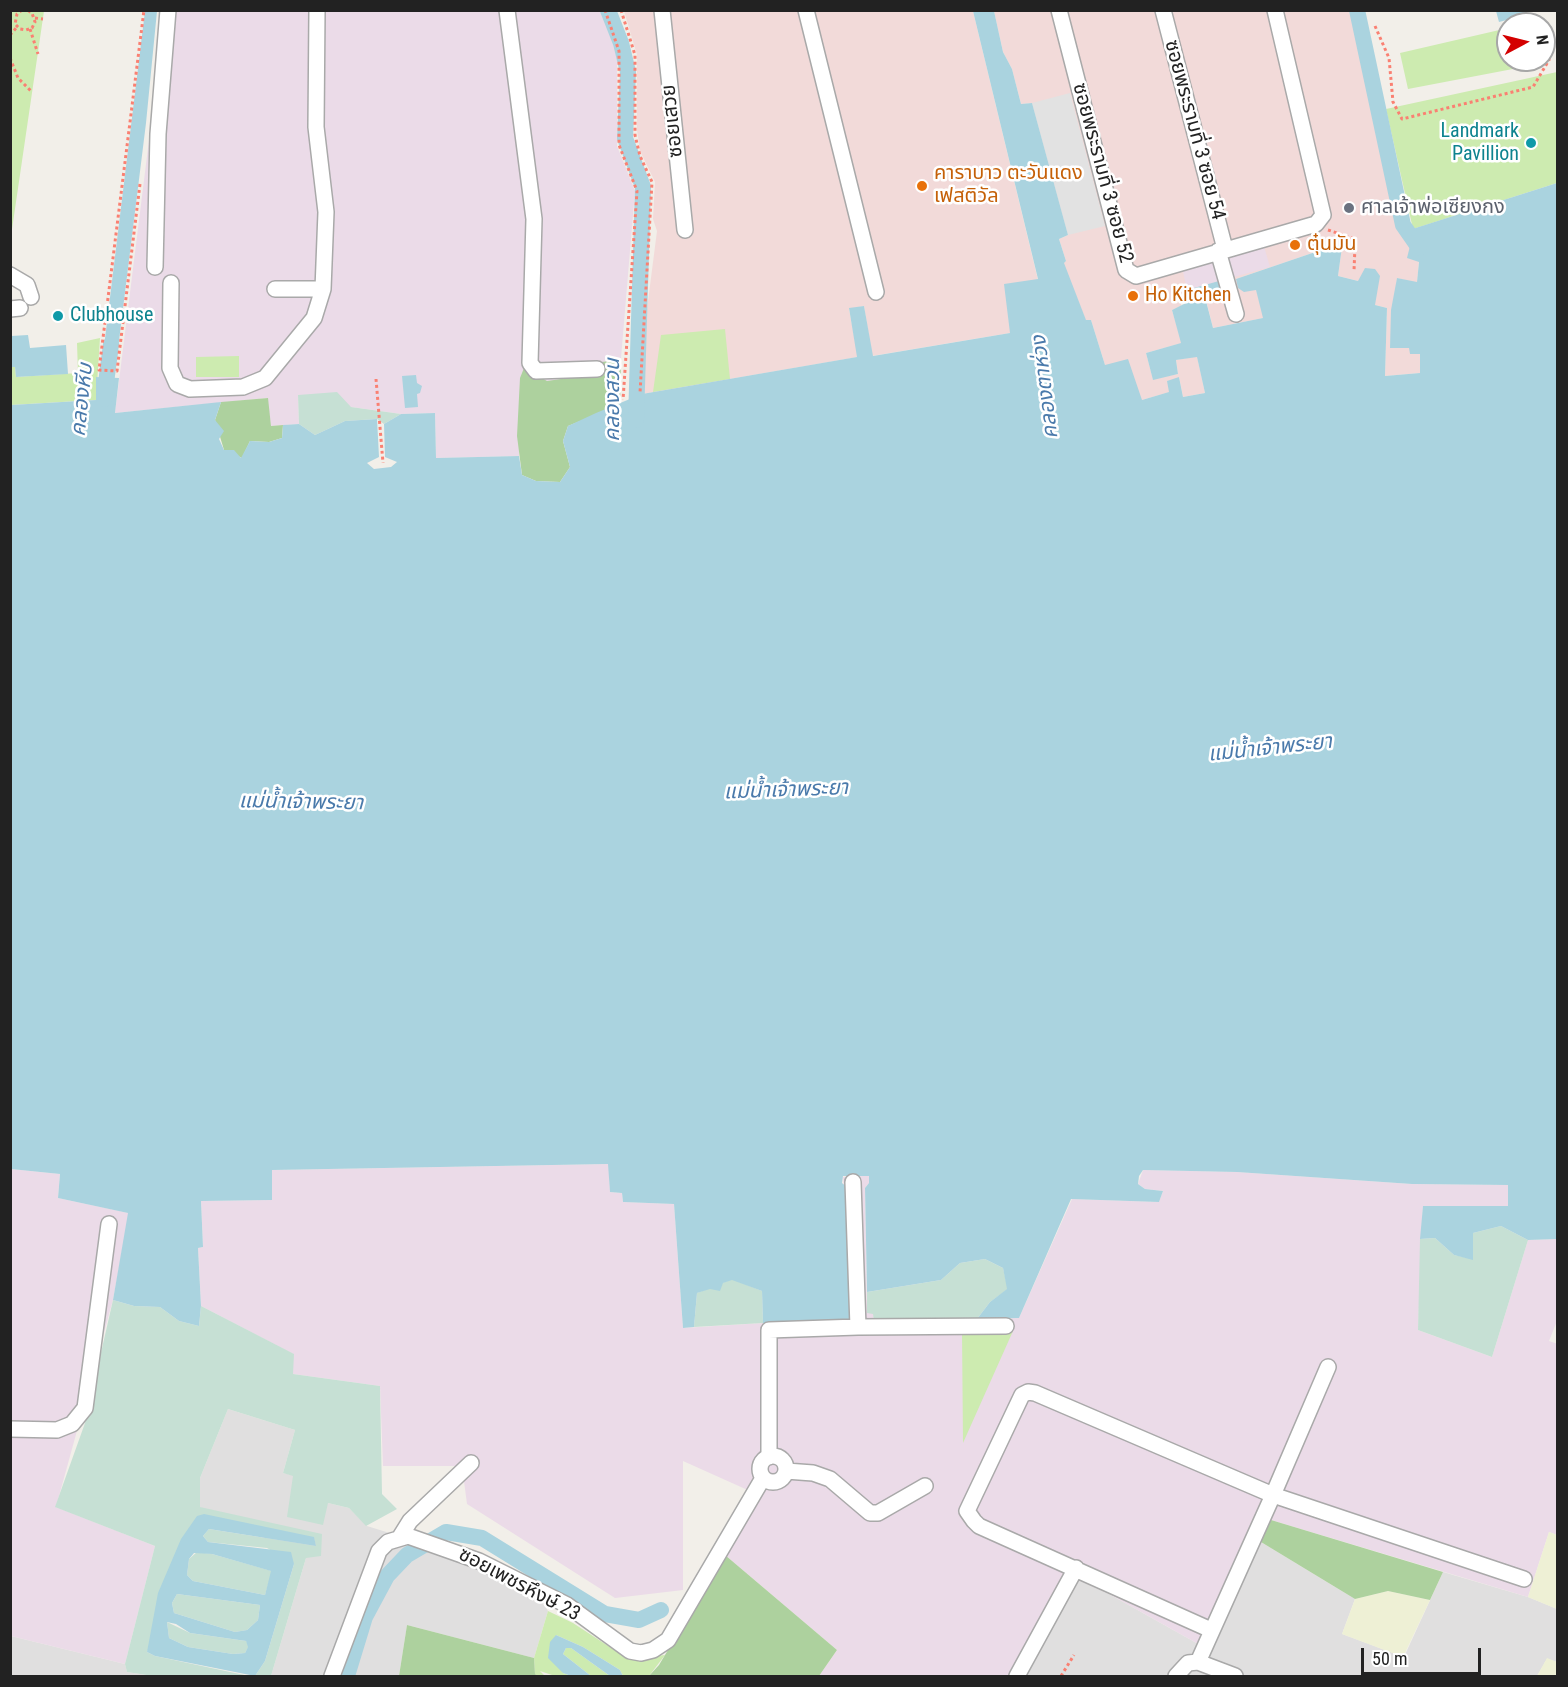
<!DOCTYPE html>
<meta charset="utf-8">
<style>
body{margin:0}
#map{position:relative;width:1568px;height:1687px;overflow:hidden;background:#f2efe9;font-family:"Roboto Condensed",sans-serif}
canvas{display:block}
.frame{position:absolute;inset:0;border:12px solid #222;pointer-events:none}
.north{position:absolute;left:1496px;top:12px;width:60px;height:60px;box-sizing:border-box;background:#fff;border:2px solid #a7a7a7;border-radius:50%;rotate:83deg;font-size:16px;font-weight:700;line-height:24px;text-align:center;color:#222}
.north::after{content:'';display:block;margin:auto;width:21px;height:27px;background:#d40000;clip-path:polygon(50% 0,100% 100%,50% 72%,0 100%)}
.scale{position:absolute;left:1361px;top:1648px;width:120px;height:27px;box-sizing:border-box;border:3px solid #222;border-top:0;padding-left:8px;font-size:18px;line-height:21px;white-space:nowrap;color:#222;-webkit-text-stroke:4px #fff;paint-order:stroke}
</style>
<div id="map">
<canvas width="1568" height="1687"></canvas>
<div class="frame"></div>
<div class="north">N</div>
<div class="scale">50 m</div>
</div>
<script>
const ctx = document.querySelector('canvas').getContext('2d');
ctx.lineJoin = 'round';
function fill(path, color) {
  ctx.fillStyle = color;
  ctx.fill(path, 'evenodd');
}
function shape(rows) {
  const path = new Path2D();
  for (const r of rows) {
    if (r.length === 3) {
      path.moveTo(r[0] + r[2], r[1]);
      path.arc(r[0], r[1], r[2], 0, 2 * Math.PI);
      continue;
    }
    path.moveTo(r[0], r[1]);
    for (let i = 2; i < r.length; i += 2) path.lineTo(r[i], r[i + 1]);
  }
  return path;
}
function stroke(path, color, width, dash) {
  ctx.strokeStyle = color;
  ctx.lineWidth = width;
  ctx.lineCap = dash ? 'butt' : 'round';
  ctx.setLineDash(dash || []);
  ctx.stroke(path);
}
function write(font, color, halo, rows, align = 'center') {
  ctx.font = font + ' "Roboto Condensed","Noto Sans Thai",sans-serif';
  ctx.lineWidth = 5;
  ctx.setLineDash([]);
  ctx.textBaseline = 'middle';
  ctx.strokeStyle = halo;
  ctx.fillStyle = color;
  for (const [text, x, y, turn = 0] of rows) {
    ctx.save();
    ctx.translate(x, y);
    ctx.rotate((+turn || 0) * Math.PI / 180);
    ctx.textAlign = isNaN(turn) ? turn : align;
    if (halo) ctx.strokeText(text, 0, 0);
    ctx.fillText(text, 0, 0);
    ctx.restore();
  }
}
const residential = shape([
 [228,1409,295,1430,283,1473,293,1475,328,1503,349,1508,367,1526,525,1575,548,1611,534,1658,407,1625,399,1676,271,1676,306,1558,199,1507,200,1478],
 [1261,1542,1355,1599,1342,1634,1404,1657,1443,1572,1528,1597,1557,1609,1557,1662,1547,1659,1537,1676,1022,1676,1078,1580,1109,1594,1209,1650],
 [11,1636,125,1664,127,1672,153,1676,11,1676]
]);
const commercial = shape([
 [624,11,973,11,1038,280,1010,333,872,356,864,306,849,309,858,357,642,394,647,309,657,231,653,219,655,182,640,151,637,130,637,55],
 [994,11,1350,11,1397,225,1411,242,1419,261,1417,283,1397,278,1390,348,1409,348,1420,353,1420,373,1385,376,1387,308,1375,305,1358,281,1338,276,1342,247,1327,248,1236,279,1256,289,1264,318,1213,328,1206,300,1181,303,1181,306,1172,310,1182,343,1146,353,1153,379,1178,374,1176,360,1197,356,1205,393,1183,397,1179,377,1170,392,1142,400,1105,365,1091,320,1086,321,1063,263,1066,261,1059,239,1068,235,1032,103,1021,104,1012,69,1003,52]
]);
const industrial = shape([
 [161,11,602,11,617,51,617,146,635,191,619,382,620,405,521,411,519,456,436,458,435,413,401,414,351,407,298,395,299,424,271,426,267,398,115,413,151,124],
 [1263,243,1270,267,1187,290,1182,267],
 [609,1164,610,1192,622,1193,623,1202,674,1204,683,1328,763,1323,851,1324,843,1177,869,1175,869,1183,865,1188,867,1313,873,1313,874,1323,1019,1318,1072,1199,1159,1202,1163,1191,1145,1189,1138,1184,1143,1170,1237,1172,1412,1184,1509,1185,1509,1206,1423,1206,1418,1330,1492,1357,1528,1240,1557,1239,1557,1321,1549,1341,1558,1344,1557,1535,1549,1532,1528,1597,1271,1520,1209,1650,1109,1594,1078,1580,1022,1676,819,1676,837,1650,725,1555,761,1496,683,1461,683,1590,615,1598,467,1504,462,1466,383,1466,380,1386,293,1374,293,1354,201,1306,198,1248,203,1247,201,1201,272,1200,272,1170],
 [11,1169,60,1174,58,1198,129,1213,113,1300,56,1507,155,1546,125,1664,11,1636]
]);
const farmland = shape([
 [1549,1532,1557,1535,1557,1609,1528,1597],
 [1388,1591,1430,1600,1403,1657,1342,1634,1355,1599],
 [1547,1658,1557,1662,1557,1676,1537,1676]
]);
const grass = shape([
 [10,11,44,11,11,236,10,227],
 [1508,28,1508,60,1538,60,1539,64,1408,89,1400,53],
 [1557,72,1557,183,1413,229,1386,109],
 [725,329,730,379,653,392,661,335],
 [100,338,96,400,11,405,11,367,15,367,16,377,78,373,77,343],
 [239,356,239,377,196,377,196,357],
 [1013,1331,963,1443,962,1332],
 [548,1611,573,1623,628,1659,665,1655,649,1676,623,1676,620,1670,583,1647,556,1635,563,1673,571,1676,555,1676,540,1671,545,1676,538,1676,535,1674,534,1658],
 [566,1648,571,1648,610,1676,591,1676,563,1654]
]);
const forest = shape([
 [621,360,620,405,568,426,563,441,570,467,560,482,536,481,522,475,517,436,520,378,524,368,547,381,561,379,591,363],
 [268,398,271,426,283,425,282,438,269,442,250,441,242,458,224,450,215,420,221,402],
 [1271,1520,1443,1572,1430,1600,1388,1591,1355,1599,1261,1542],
 [725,1555,837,1650,819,1676,649,1676,659,1665],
 [407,1625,534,1658,535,1674,538,1676,399,1676]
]);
const wetland = shape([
 [337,392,351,407,401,414,384,424,377,419,345,421,315,435,299,424,298,395],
 [1501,1226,1528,1240,1492,1357,1418,1330,1420,1239,1435,1238,1454,1255,1473,1259,1473,1233],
 [985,1259,1003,1268,1008,1289,990,1302,977,1319,874,1323,873,1314,867,1313,867,1292,941,1280,960,1263],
 [732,1279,762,1291,763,1323,694,1327,697,1293],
 [113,1300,134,1306,160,1307,179,1321,199,1326,201,1306,294,1354,293,1374,380,1386,382,1494,397,1509,366,1526,349,1508,328,1503,323,1525,287,1517,293,1476,283,1473,295,1430,228,1409,200,1478,200,1507,322,1534,321,1556,306,1558,271,1676,255,1676,265,1661,294,1564,267,1548,208,1542,203,1536,209,1529,316,1546,314,1538,204,1515,147,1652,155,1656,249,1676,153,1676,127,1672,125,1664,155,1546,55,1507,85,1423],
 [197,1552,212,1554,272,1571,265,1595,193,1581,187,1575,189,1559],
 [177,1594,260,1605,258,1620,247,1630,235,1632,174,1613,172,1603],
 [167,1622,190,1633,246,1641,249,1646,245,1653,233,1654,188,1647,169,1638]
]);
const parking = shape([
 [1070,93,1105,226,1068,235,1032,103]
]);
const water = shape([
 [145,11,157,11,146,123,116,365,102,363],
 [973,11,994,11,1003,52,1012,69,1021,104,1032,103,1068,235,1059,239,1066,261,1064,263,1086,320,1091,320,1105,365,1128,359,1142,400,1169,392,1167,381,1179,377,1183,397,1205,393,1197,357,1176,360,1178,374,1153,380,1146,353,1181,343,1172,310,1190,301,1187,290,1219,281,1222,291,1220,296,1206,301,1213,328,1263,318,1256,290,1244,292,1238,288,1236,279,1327,248,1342,247,1338,276,1358,281,1365,268,1375,269,1380,276,1375,305,1387,308,1385,376,1420,373,1420,354,1410,354,1409,348,1390,348,1391,310,1397,278,1417,282,1419,262,1407,258,1411,242,1403,232,1557,183,1557,1239,1528,1240,1501,1226,1473,1233,1473,1260,1454,1255,1435,1238,1420,1239,1423,1206,1508,1206,1508,1185,1412,1184,1237,1172,1143,1170,1139,1176,1138,1184,1145,1189,1163,1191,1159,1202,1071,1199,1019,1318,977,1319,990,1302,1007,1289,1003,1268,985,1259,960,1263,941,1280,867,1292,865,1188,869,1183,869,1176,843,1176,842,1183,848,1188,851,1324,763,1323,762,1291,732,1280,723,1283,720,1291,710,1289,697,1293,694,1327,683,1328,674,1204,623,1202,622,1193,610,1192,608,1164,272,1170,272,1200,201,1201,203,1247,198,1248,201,1306,199,1326,179,1321,160,1307,134,1306,113,1300,128,1213,58,1198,60,1174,11,1169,11,405,96,400,96,377,119,378,115,413,221,402,215,420,224,431,219,439,224,450,234,450,241,458,250,441,269,442,282,438,283,425,299,424,315,435,345,421,377,419,379,457,367,463,374,469,391,467,397,462,385,457,384,424,401,414,435,413,436,458,519,456,522,475,536,481,560,482,570,467,563,441,568,426,596,413,642,394,857,357,849,308,864,306,873,356,1010,333,1004,284,1038,279],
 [1496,11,1525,11,1526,15,1499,22],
 [28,335,30,348,66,345,68,374,16,377,15,367,11,367,11,336],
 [416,375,417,383,422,386,420,393,417,394,418,407,405,408,402,376],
 [204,1514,314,1537,316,1546,209,1529,203,1536,208,1542,291,1552,294,1564,265,1661,255,1676,155,1656,147,1652,158,1593,181,1539,197,1516],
 [194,1553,212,1554,271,1571,265,1595,193,1581,187,1575,189,1559],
 [177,1594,260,1605,258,1620,247,1630,235,1632,174,1613,172,1603],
 [167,1622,176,1624,190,1633,246,1641,248,1647,245,1653,233,1654,188,1647,169,1638],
 [556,1635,583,1647,620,1670,623,1676,610,1676,571,1648,566,1648,563,1654,591,1676,571,1676,563,1673,548,1658,550,1642]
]);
const canal = shape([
 [608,10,621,43,628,72,625,138,643,187,636,420],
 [1357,10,1403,225,1419,248],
 [104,399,111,344],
 [347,1676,365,1617,387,1576,407,1555,446,1532,482,1538,605,1614,639,1620,661,1610]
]);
const path = shape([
 [22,10,17,14,15,24,20,29,26,30,32,28,35,22,32,13,27,10],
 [605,10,619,51,619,145,637,191,623,400],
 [621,10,635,55,635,135,640,156,652,182,640,393],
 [35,18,43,19],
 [1375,26,1389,58,1393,102,1402,119,1533,87,1549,60,1548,44],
 [30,29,38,54],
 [10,35,17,27],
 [10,58,18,78,32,92],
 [140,184,117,371,99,370,144,10],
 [1328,230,1352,238,1355,246,1354,271],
 [376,379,383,463],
 [1061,1676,1074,1655]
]);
const minor = shape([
 [507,10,534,219,530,363,536,371,597,369],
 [662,10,685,230],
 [806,10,876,292],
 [1059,10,1126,270,1136,276,1309,226,1316,224,1323,215,1275,10],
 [1163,10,1225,249],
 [1218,251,1236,314],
 [155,267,158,134,168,10],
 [10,275,27,285,31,297],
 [171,283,170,368,177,384,190,389,243,387,265,378,314,318,323,289,326,212,316,127,317,10],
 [275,289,323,289],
 [10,309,20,308],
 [858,1327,1006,1326],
 [10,1429,57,1430,72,1424,85,1408,109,1224],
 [773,1469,13],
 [769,1457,769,1330,858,1327,853,1182],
 [786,1471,813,1473,830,1479,870,1513,878,1513,925,1486],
 [400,1537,410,1521,471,1463],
 [1211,1630,979,1526,974,1521,967,1511,1022,1395,1028,1392,1035,1393,1273,1495,1524,1579],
 [1198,1662,1273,1495,1328,1367],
 [1198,1662,1235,1676],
 [332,1676,379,1551,388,1542,408,1536,479,1561,567,1605,630,1651,641,1653,653,1650,668,1640,763,1478],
 [1017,1676,1076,1568],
 [1176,1676,1188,1663,1198,1662]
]);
const markers = [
 [1531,143,6,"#0f9aa8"],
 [922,186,6,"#e8710a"],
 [1349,208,6,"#6b7280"],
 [1295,245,6,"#e8710a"],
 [1133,296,6,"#e8710a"],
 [58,316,6,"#0f9aa8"]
];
const streetNames = [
 ["ซอยเสวย",673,121,-96],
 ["ซอยพระรามที่ 3 ซอย 54",1194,130,75],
 ["ซอยพระรามที่ 3 ซอย 52",1102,173,75],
 ["ซอยเพชรหึงษ์ 23",519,1585,28]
];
const cultureNames = [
 ["Landmark",1519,132],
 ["Pavillion",1519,155],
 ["Clubhouse",70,316,"left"]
];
const foodNames = [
 ["คาราบาว ตะวันแดง",934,174],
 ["เฟสติวัล",934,197],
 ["ตุ๋นมัน",1307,245],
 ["Ho Kitchen",1145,296]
];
const worshipNames = [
 ["ศาลเจ้าพ่อเซียงกง",1361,208]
];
const waterNames = [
 ["คลองตาห่วง",1046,387,-97],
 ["คลองหีบ",83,400,-84],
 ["คลองสวน",614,400,-90],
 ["แม่น้ำเจ้าพระยา",1270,749,-6],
 ["แม่น้ำเจ้าพระยา",786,791,-2],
 ["แม่น้ำเจ้าพระยา",301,803,1]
];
fill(residential, '#e0dfdf');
fill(commercial, '#f2dad9');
fill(industrial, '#ebdbe8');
fill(farmland, '#eef0d5');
fill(grass, '#cdebb0');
fill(forest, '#add19e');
fill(wetland, '#c6e0d4');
fill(parking, '#e2e2e2');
fill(water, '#aad3df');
stroke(canal, '#aad3df', 16);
stroke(minor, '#a9a9a9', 18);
stroke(path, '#fa8072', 3, [3, 3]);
stroke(minor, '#fff', 15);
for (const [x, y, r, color] of markers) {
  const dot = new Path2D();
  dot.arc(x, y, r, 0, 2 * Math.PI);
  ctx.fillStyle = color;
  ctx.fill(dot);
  stroke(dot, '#fff', 2);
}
write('20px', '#222', '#fff', streetNames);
write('20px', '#0d838f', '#fff', cultureNames, 'right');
write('20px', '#c56008', '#fff', foodNames, 'left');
write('20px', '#5b616d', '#fff', worshipNames, 'left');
write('italic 21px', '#4a7aab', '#fff', waterNames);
</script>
